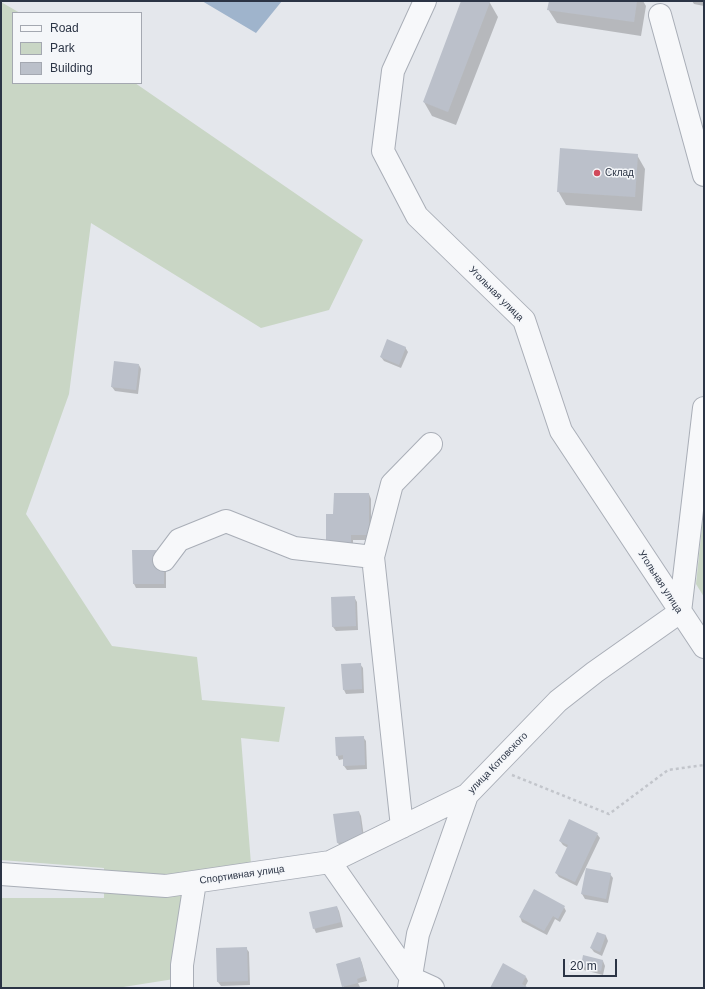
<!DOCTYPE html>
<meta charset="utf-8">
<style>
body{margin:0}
#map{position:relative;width:705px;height:989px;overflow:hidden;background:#e4e7ec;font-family:Arial,sans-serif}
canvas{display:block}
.frame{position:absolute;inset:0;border:2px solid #2b3445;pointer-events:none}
.legend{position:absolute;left:12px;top:12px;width:130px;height:72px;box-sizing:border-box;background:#f4f6f9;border:1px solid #a4a8b1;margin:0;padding:5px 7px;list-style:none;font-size:12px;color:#2b3445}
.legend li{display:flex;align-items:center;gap:8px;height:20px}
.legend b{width:20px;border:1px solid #a4a8b1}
.scale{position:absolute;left:563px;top:959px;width:54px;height:18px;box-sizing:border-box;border:2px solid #2b3445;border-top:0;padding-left:5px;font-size:12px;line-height:14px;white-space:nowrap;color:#2b3445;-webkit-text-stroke:3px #f4f6f9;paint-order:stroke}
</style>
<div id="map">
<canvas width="705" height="989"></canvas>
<div class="frame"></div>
<ul class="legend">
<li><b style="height:5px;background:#f7f8fa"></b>Road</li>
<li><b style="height:11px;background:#c9d6c5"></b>Park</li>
<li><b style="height:11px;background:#bbc0ca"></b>Building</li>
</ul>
<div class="scale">20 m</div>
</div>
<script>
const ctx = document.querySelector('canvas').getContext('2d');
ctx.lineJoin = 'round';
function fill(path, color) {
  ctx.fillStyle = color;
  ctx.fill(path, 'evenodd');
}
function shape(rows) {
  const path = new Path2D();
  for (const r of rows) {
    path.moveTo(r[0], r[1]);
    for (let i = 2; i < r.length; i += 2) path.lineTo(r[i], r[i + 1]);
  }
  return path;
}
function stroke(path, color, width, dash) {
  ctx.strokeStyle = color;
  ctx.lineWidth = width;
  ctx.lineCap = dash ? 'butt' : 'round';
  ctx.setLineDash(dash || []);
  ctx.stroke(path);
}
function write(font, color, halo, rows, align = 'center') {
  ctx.font = font + ' Arial,sans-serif';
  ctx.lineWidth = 3;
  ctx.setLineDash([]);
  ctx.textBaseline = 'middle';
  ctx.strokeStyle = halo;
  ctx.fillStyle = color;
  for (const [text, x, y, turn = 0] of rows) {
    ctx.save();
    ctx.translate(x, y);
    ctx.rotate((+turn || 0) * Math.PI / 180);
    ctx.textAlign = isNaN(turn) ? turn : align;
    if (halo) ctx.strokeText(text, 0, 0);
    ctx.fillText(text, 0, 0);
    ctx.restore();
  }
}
const green = shape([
 [1,2,20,13,13,13,13,83,135,83,363,240,329,310,261,328,91,223,69,394,26,514,112,646,197,657,202,700,285,707,279,742,241,738,251,864,187,879,174,979,117,988,1,988,1,898,104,898,104,868,1,860],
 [704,508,704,597,696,584]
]);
const water = shape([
 [202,1,282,1,256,33]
]);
const shadow = shape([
 [463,1,486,1,490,3,498,17,456,125,432,116,424,102],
 [550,1,643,1,646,6,641,36,557,23,548,9],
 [692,1,704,1,704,6,694,4],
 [637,155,645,169,642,211,566,205,558,191],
 [405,347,408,352,401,368,384,361,381,357],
 [139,365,141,369,138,394,115,391,112,387],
 [369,494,371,499,371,540,353,540,353,549,334,515],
 [133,551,158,555,166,562,166,588,136,588,134,584],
 [354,597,357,602,358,630,336,631,333,627],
 [360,664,363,668,364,693,346,694,344,690],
 [363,737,366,741,367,769,347,770,344,766,344,759,339,760,337,755],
 [359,812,361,816,365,844,341,847,338,843,334,815],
 [597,834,600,838,577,886,559,877,556,873,568,848,563,845,560,841],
 [610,874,613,878,608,903,585,899,582,894],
 [337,907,339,911,343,927,316,933,314,928],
 [564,907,566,911,560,922,555,919,547,935,522,922,520,917],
 [598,933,606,936,608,941,602,956,594,952,591,948],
 [246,948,249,952,250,985,221,986,218,982],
 [360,958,362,963,367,981,358,983,360,987,344,988,337,964],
 [603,961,605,966,603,975,584,970,582,966],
 [526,977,528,981,525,987,527,988,492,988]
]);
const building = shape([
 [461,1,490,2,448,112,423,102],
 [549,1,637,1,634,22,547,10],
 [560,148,638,154,635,197,557,192],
 [387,339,406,347,399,365,380,357],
 [114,361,139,364,136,390,111,387],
 [334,493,369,493,369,535,351,535,351,545,326,545,326,514,333,514],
 [132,550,156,550,156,557,164,557,164,584,133,584],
 [355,596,356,626,332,627,331,597],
 [361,663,362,689,343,690,341,664],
 [364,736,365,765,343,766,343,755,336,756,335,737],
 [359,811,363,840,337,843,333,814],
 [569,819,598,833,575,882,555,873,568,845,559,841],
 [586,868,611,873,606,899,581,894],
 [534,889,565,906,558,919,553,916,544,931,519,917],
 [337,906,341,922,313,929,309,912],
 [597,932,606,935,600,952,590,948],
 [247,947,248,981,217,982,216,948],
 [583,955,603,960,601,971,581,966],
 [360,957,365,976,357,979,358,983,342,987,336,964],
 [503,963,526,976,522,984,527,987,527,988,490,988]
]);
const path = shape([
 [512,775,609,814,668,770,704,765]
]);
const minor = shape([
 [425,1,393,71,383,151,417,216,524,320,561,431,704,647],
 [660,15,704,175],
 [373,557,402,827],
 [164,560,179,540,226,521,294,548,373,557,392,484,431,444],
 [330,862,411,978,433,988],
 [1,874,166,886,330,862,467,795],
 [182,988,182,965,195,882],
 [409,988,418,934,467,795,558,701,595,672,680,612,704,408]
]);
const markers = [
 [597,173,4,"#d1495b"]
];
const poiNames = [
 ["Склад",605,173]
];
const streetNames = [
 ["Угольная улица",496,294,45],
 ["Угольная улица",660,582,57],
 ["улица Котовского",498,763,-46],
 ["Спортивная улица",242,875,-8]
];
fill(green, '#c9d6c5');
fill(water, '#9fb4cc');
fill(shadow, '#0003');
fill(building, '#bbc0ca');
stroke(minor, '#a9aeb7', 24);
stroke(path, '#c2c5cb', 2.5, [3, 3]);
stroke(minor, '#f7f8fa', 22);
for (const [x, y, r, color] of markers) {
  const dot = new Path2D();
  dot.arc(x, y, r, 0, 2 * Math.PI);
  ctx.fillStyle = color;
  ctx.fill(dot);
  stroke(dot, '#f4f6f9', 1.5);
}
write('10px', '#2b3445', '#f4f6f9', poiNames, 'left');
write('10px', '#2b3445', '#f4f6f9', streetNames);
</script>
